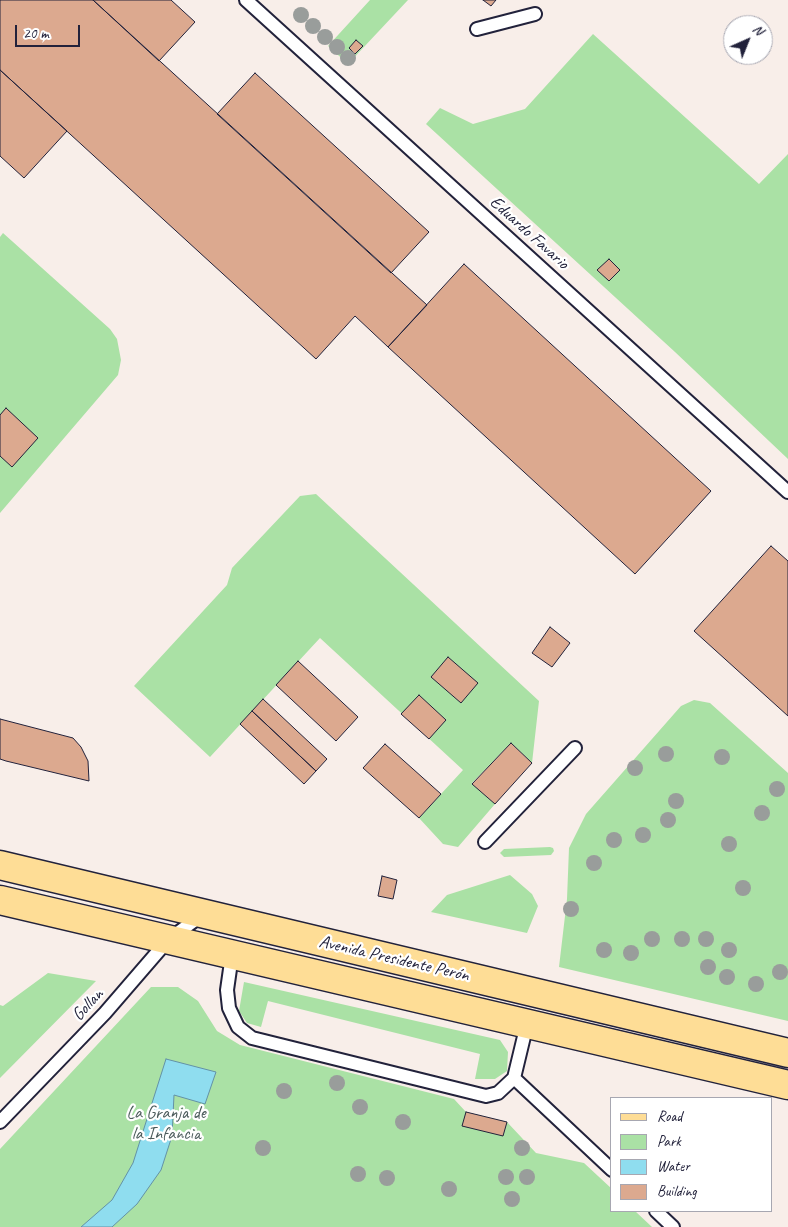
<!DOCTYPE html>
<meta charset="utf-8">
<style>
body{margin:0}
#map{position:relative;width:788px;height:1227px;overflow:hidden;background:#f8eee9;font-family:Caveat,sans-serif}
canvas{display:block}
.legend{position:absolute;left:610px;top:1097px;width:162px;height:115px;box-sizing:border-box;background:#fff;border:1px solid #a7a7b1;margin:0;padding:6px 9px;list-style:none;font-size:15px;color:#22223b}
.legend li{display:flex;align-items:center;gap:10px;height:25px}
.legend b{width:25px;border:1px solid #a7a7b1}
.north{position:absolute;left:723px;top:15px;width:50px;height:50px;box-sizing:border-box;background:#fff;border:1px solid #a7a7b1;border-radius:50%;rotate:44deg;font-size:14px;font-weight:700;line-height:20px;text-align:center;color:#22223b}
.north::after{content:'';display:block;margin:auto;width:18px;height:22px;background:#22223b;clip-path:polygon(50% 0,100% 100%,50% 72%,0 100%)}
.scale{position:absolute;left:15px;top:25px;width:65px;height:22px;box-sizing:border-box;border:2px solid #22223b;border-top:0;padding-left:6px;font-size:15px;line-height:18px;white-space:nowrap;color:#22223b;-webkit-text-stroke:4px #fff;paint-order:stroke}
</style>
<div id="map">
<canvas width="788" height="1227"></canvas>
<ul class="legend">
<li><b style="height:6px;background:#fedd96"></b>Road</li>
<li><b style="height:14px;background:#aae1a5"></b>Park</li>
<li><b style="height:14px;background:#8fddef"></b>Water</li>
<li><b style="height:14px;background:#dca98f"></b>Building</li>
</ul>
<div class="north">N</div>
<div class="scale">20 m</div>
</div>
<script>
const ctx = document.querySelector('canvas').getContext('2d');
ctx.lineJoin = 'round';
function fill(path, color) {
  ctx.fillStyle = color;
  ctx.fill(path, 'evenodd');
}
function shape(rows) {
  const path = new Path2D();
  for (const r of rows) {
    path.moveTo(r[0], r[1]);
    for (let i = 2; i < r.length; i += 2) path.lineTo(r[i], r[i + 1]);
  }
  return path;
}
function stroke(path, color, width, dash) {
  ctx.strokeStyle = color;
  ctx.lineWidth = width;
  ctx.lineCap = dash ? 'butt' : 'round';
  ctx.setLineDash(dash || []);
  ctx.stroke(path);
}
function write(font, color, halo, rows, align = 'center') {
  ctx.font = font + ' Caveat,sans-serif';
  ctx.lineWidth = 4.5;
  ctx.setLineDash([]);
  ctx.textBaseline = 'middle';
  ctx.strokeStyle = halo;
  ctx.fillStyle = color;
  for (const [text, x, y, turn = 0] of rows) {
    ctx.save();
    ctx.translate(x, y);
    ctx.rotate((+turn || 0) * Math.PI / 180);
    ctx.textAlign = isNaN(turn) ? turn : align;
    if (halo) ctx.strokeText(text, 0, 0);
    ctx.fillText(text, 0, 0);
    ctx.restore();
  }
}
const green = shape([
 [370,0,408,0,348,64,328,46],
 [593,34,759,184,788,154,788,459,675,352,426,124,440,108,473,124,525,109],
 [3,233,110,329,117,339,121,360,118,375,0,513,0,237],
 [316,494,539,701,532,763,511,743,472,783,495,804,458,847,443,844,419,818,463,770,320,638,210,757,134,686,227,585,232,568,300,496],
 [694,700,710,703,788,773,788,1021,559,967,567,899,569,848,586,814,681,706],
 [550,847,553,848,554,851,551,855,504,857,500,853,504,849],
 [510,875,532,894,538,906,527,933,431,912,447,895],
 [48,973,96,981,0,1078,0,1005,3,1006],
 [244,982,500,1040,508,1052,507,1071,495,1079,475,1079,480,1054,268,1001,261,1027,247,1023,239,1011],
 [151,987,178,987,198,1001,217,1031,240,1045,454,1099,466,1112,507,1122,536,1153,584,1163,612,1189,612,1211,635,1211,652,1227,0,1227,0,1149]
]);
const water = shape([
 [166,1059,216,1072,205,1104,174,1095,172,1136,161,1170,137,1204,112,1227,81,1227,112,1200,133,1163,166,1059]
]);
const building = shape([
 [0,0,93,0,427,305,388,347,355,316,316,359,0,70,0,0],
 [93,0,171,0,195,22,159,61,93,0],
 [483,0,496,0,491,6,483,0],
 [356,40,363,46,355,54,349,48,356,40],
 [0,70,67,131,24,178,0,156,0,70],
 [255,73,429,232,391,273,217,114,255,73],
 [609,259,620,270,609,281,597,270,609,259],
 [464,264,711,491,635,574,388,347,464,264],
 [6,408,38,438,12,467,0,456,0,415,6,408],
 [771,546,788,561,788,716,694,631,771,546],
 [550,627,570,643,552,667,532,653,550,627],
 [448,657,478,683,461,703,431,677,448,657],
 [298,661,358,717,336,741,276,685,298,661],
 [419,695,446,720,429,739,401,714,419,695],
 [263,699,327,759,316,771,252,711,263,699],
 [252,711,316,771,304,784,240,724,252,711],
 [0,719,73,738,81,747,88,761,89,781,6,761,0,759,0,719],
 [511,743,532,763,495,804,472,784,511,743],
 [385,744,441,794,419,818,363,768,385,744],
 [382,876,397,880,393,899,378,896,382,876],
 [466,1112,507,1122,503,1136,462,1126,466,1112]
]);
const service = shape([
 [246,0,788,492],
 [477,29,535,14],
 [485,842,575,748],
 [232,955,227,990,229,1008,238,1027,252,1038,486,1096,498,1093,514,1078,527,1024],
 [514,1078,612,1170],
 [0,1122,105,1013,168,940,202,915],
 [656,1211,673,1227]
]);
const primary = shape([
 [0,865,788,1053],
 [0,900,788,1085]
]);
const trees = [
 [301,15],
 [313,26],
 [325,37],
 [337,47],
 [348,58],
 [666,754],
 [722,757],
 [635,768],
 [777,789],
 [676,801],
 [762,813],
 [668,820],
 [643,835],
 [614,840],
 [729,844],
 [594,863],
 [743,888],
 [571,909],
 [652,939],
 [682,939],
 [706,939],
 [604,950],
 [729,950],
 [631,953],
 [708,967],
 [780,972],
 [727,977],
 [756,984],
 [337,1083],
 [284,1091],
 [360,1107],
 [403,1122],
 [263,1148],
 [522,1148],
 [358,1174],
 [506,1177],
 [527,1177],
 [387,1178],
 [449,1189],
 [512,1199]
];
const streetNames = [
 ["Eduardo Favario",529,233,42],
 ["Avenida Presidente Perón",394,959,13],
 ["Gollan",88,1005,-47]
];
const parkNames = [
 ["La Granja de",166,1113],
 ["la Infancia",166,1134]
];
fill(green, '#aae1a5');
fill(water, '#8fddef');
stroke(water, '#6392a7', 1);
fill(building, '#dca98f');
stroke(building, '#22223b', 1);
stroke(service, '#22223b', 16);
stroke(primary, '#22223b', 31);
stroke(service, '#fff', 12);
stroke(primary, '#fedd96', 28);
ctx.fillStyle = '#999d9b';
for (const [x, y] of trees) {
  ctx.beginPath();
  ctx.arc(x, y, 8, 0, 2 * Math.PI);
  ctx.fill();
}
write('18px', '#22223b', '#fff', streetNames);
write('18px', '#4b5b5b', '#fff', parkNames);
</script>
